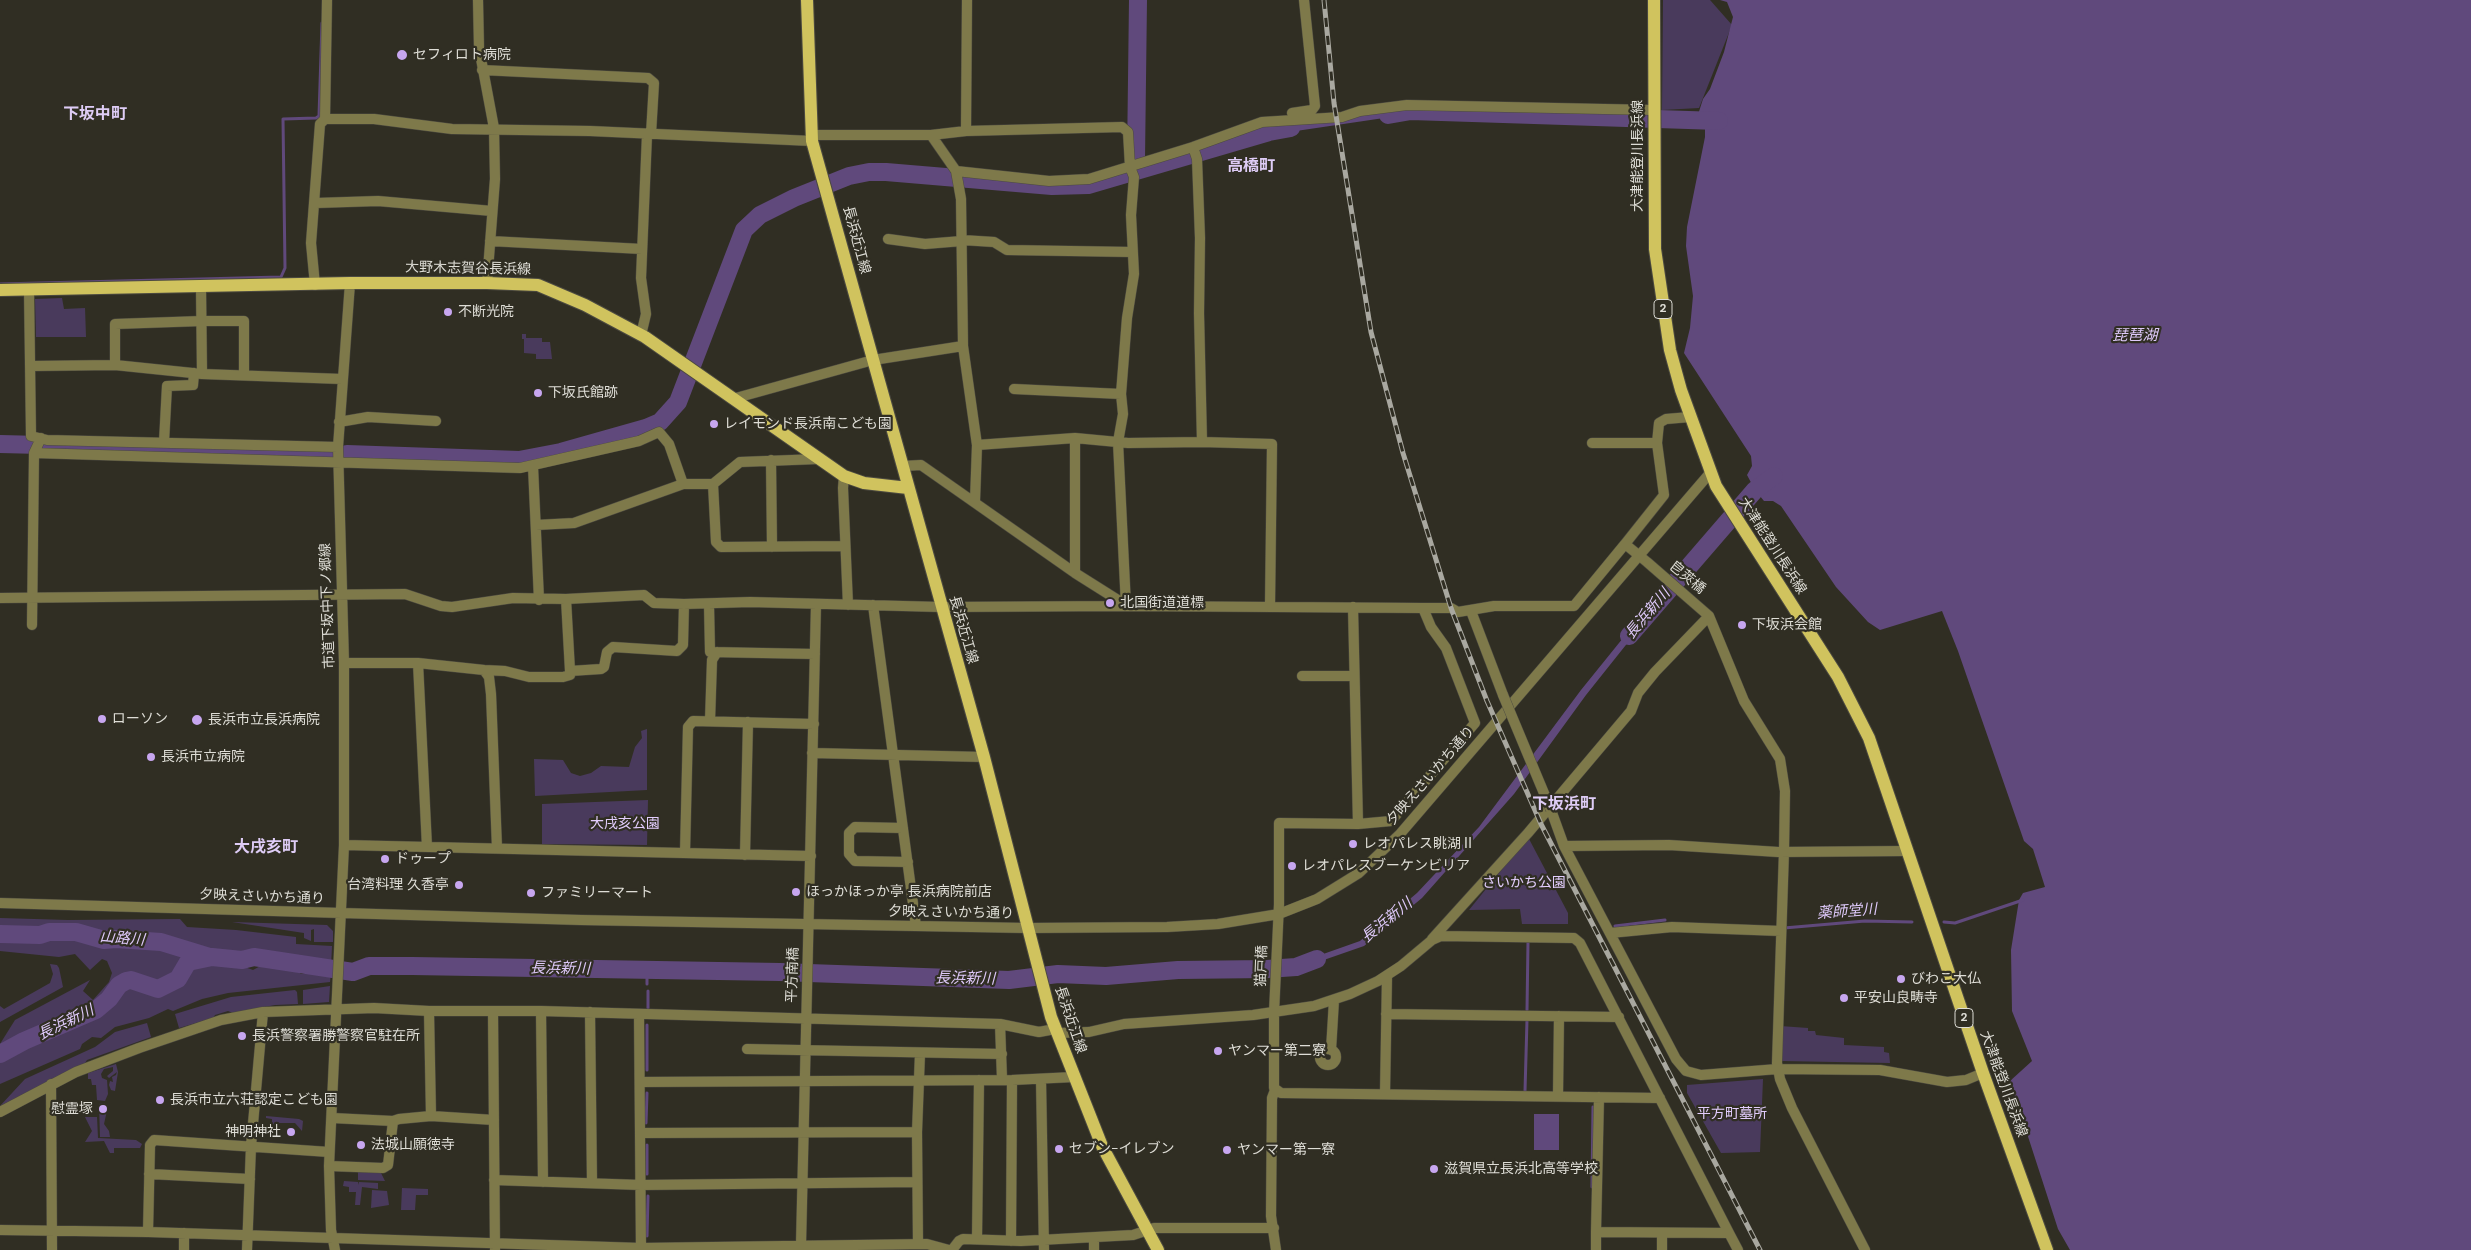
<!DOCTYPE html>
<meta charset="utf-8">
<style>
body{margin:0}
canvas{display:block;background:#302e23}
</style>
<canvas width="2471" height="1250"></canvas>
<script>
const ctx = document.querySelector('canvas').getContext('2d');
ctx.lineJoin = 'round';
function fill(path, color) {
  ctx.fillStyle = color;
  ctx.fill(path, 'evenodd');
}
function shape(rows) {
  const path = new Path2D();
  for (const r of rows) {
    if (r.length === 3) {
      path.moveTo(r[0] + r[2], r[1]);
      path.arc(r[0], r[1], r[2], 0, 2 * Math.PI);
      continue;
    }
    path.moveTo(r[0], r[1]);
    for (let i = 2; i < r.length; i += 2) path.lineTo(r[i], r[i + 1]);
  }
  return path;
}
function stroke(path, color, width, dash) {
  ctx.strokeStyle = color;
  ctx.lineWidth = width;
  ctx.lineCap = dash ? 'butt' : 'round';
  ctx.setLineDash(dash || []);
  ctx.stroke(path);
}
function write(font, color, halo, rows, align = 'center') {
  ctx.font = font + ' "DM Sans","Noto Sans JP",sans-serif';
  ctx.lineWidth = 4.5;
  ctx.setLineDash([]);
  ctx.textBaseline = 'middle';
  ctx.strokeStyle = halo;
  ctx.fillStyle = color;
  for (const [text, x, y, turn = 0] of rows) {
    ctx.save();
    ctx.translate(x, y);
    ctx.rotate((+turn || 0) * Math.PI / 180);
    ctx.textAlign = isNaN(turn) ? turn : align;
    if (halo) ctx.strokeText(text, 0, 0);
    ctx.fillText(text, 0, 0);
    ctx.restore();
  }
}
const green = shape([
 [1663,0,1710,0,1732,25,1699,108,1662,110],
 [62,298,64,309,85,308,86,337,36,337,35,299],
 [522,334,526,334,526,338,542,338,542,342,550,342,552,359,536,359,536,354,524,353,524,339,522,339],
 [647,729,647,790,535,796,534,759,563,760,571,773,580,776,591,773,601,766,629,767,635,747,642,738,641,731],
 [648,800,647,845,542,844,542,804],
 [1528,837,1568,913,1568,924,1522,924,1520,909,1469,910],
 [0,918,68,920,180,919,187,927,236,930,296,937,296,944,332,946,331,967,297,959,266,957,256,952,240,955,215,955,185,943,154,938,105,938,67,929,37,931,0,929],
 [232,922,327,925,333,931,333,942,314,942,314,929,311,930,311,941,304,938,304,933],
 [54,933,76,935,103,942,115,940,169,946,204,955,204,957,187,961,179,975,167,984,157,986,141,979,127,978,117,983,94,1008,0,1051,0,1044,15,1020,90,980,83,991,93,1000,109,982,112,973,107,961,102,959,90,970,75,954,59,957,0,951,0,938,47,939],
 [206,959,231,962,253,970,268,962,289,964,295,965,297,971,301,974,331,973,330,982,228,993,202,999,173,1011,168,1009,149,1018,115,1027,101,1038,92,1037,82,1044,80,1049,0,1084,0,1057,78,1020,96,1015,110,1006,118,990,124,984,133,983,158,993,166,993,167,988,181,979,188,963],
 [50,964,57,965,59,968,63,987,0,1022,0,1006,4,1009,50,983,53,974],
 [330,986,329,1002,303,1004,303,990],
 [295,990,297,992,298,1004,275,1005,233,1013,228,1011,215,1015,213,1018,179,1028,175,1014,231,997],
 [147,1023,151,1037,87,1060,85,1063,0,1106,25,1079,95,1047,115,1032],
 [1780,1026,1808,1028,1808,1031,1815,1031,1816,1035,1844,1038,1844,1045,1884,1047,1884,1052,1889,1053,1890,1063,1782,1061,1779,1057],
 [116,1064,118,1072,115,1091,111,1090,109,1085,110,1081,113,1082,112,1077,116,1075,117,1072,109,1078,107,1076,113,1071,113,1067,104,1069,101,1074,102,1078,107,1080,108,1094,105,1101,97,1100,96,1085,92,1085,91,1079,88,1079,88,1073],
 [1763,1079,1760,1152,1721,1153,1687,1093,1687,1085],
 [104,1103,108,1106,104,1124,109,1131,110,1137,100,1137,99,1104],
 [266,1116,299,1119,303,1121,302,1131,295,1123,276,1123,272,1125,272,1119,266,1118],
 [85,1117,97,1117,98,1138,136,1140,142,1144,140,1148,114,1148,114,1153,110,1153,104,1141,85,1142,92,1131],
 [358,1170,380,1171,385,1181,358,1180],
 [344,1181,358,1182,358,1185,359,1182,378,1183,378,1189,362,1187,360,1205,355,1205,356,1192,349,1192,349,1187,343,1186],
 [402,1188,428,1189,428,1195,416,1195,415,1210,401,1210],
 [372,1190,387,1191,389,1205,371,1208]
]);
const water = shape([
 [1720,0,2471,0,2471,1250,2070,1250,2058,1229,2010,1081,2032,1061,2012,1011,2011,950,2019,900,2023,893,2045,887,2033,849,2024,841,1958,651,1942,611,1880,630,1868,622,1836,587,1781,506,1773,501,1764,501,1755,490,1747,475,1752,466,1751,456,1684,353,1690,328,1693,296,1686,246,1687,227,1705,137,1705,127,1696,121,1703,99,1710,89,1724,52,1733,17,1727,2],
 [1411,108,1411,114,1269,135,1269,129,1311,121],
 [1640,617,1645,621,1586,695,1514,794,1422,898,1364,946,1295,970,1295,964,1360,941,1417,893,1479,827,1581,690],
 [1534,1114,1559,1114,1559,1150,1534,1150]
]);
const stream = shape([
 [0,284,281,277,285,268,283,119,316,118,319,116,322,23],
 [1944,922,1955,923,2023,900],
 [1615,926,1665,920],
 [1784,928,1865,921,1912,922],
 [647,984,647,971],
 [648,1008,648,991],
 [1527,1010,1528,942],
 [647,1070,647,1025],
 [1525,1091,1527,1020],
 [646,1123,647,1093],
 [647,1174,647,1145],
 [1592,1187,1593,1107],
 [647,1236,648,1196]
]);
const river = shape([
 [1138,0,1136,159,1141,168],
 [1388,115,1411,111,1719,121],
 [0,444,328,452],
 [347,454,519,460,561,452,646,428,660,422,678,402,744,230,760,215,794,198,849,176,869,172,886,172,1052,186,1088,185,1269,132,1291,128],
 [1629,636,1755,490,1774,476],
 [0,934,40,935,49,932,76,932,104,940,116,939,161,942,210,957],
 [0,1054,24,1041,96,1010,109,999,119,985,126,981,131,980,158,989,178,979,188,962,212,957,242,960,254,957,353,972,369,966,412,966,780,972,1009,980,1058,974,1106,976,1178,970,1267,969,1296,967,1317,959]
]);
const minor = shape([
 [478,0,479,48,494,128,495,179,487,283],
 [482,70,648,78,654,83,651,134],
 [1292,113,1312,110,1315,106,1304,0],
 [325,119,374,119,452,129,590,131,812,141],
 [966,131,967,0],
 [811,135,931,135,966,131,1122,127,1128,132,1130,167,1134,177,1131,215,1134,274,1127,318,1121,394,1123,414,1118,442,1126,606],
 [931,135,956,171,961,199,963,346,977,445,975,501],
 [1193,147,1197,159,1200,238,1199,313,1202,442,1272,444,1270,606],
 [956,171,1049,181,1089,179,1193,147,1262,122,1342,117,1360,111,1407,105,1653,110],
 [316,203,378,201,492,211],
 [888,239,925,244,962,241],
 [962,240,994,242,1007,250,1132,252],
 [490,241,642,249],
 [315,285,311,243,320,124,325,119,327,0],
 [201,287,202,374],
 [29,289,31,436,47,440,338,447],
 [641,335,646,314,641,278,647,135],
 [115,365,115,324,202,321,244,321,244,374],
 [31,366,115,365,202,374,342,379],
 [1014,389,1121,394],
 [736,398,873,360,963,346],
 [339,422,368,417,436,421],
 [164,442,167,386,193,385,194,373],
 [1592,443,1657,443,1664,495,1625,544],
 [1657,443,1659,423,1666,419,1690,417],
 [977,445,1075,438,1128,443,1202,442],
 [34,453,520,468,639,441,659,432,669,444,683,484],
 [771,460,772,547],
 [533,466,539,600],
 [903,466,921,465,1075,573,1121,602,1124,606,1423,608,1451,608,1458,612,1494,606,1574,606,1625,544,1647,562,1709,616,1744,701,1780,759,1785,791,1784,851,1777,1063,1780,1079,1792,1108,1865,1250],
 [844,476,843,488,848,605],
 [713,484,716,542,721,547,844,546],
 [536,525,574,523,683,484,713,484,740,462,818,459],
 [1075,573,1075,438],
 [0,598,405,594,441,606,452,607,513,598,566,599,644,595,654,603,684,604,750,602,941,607,1124,606],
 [566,599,570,671],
 [709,604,710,652,815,654],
 [873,605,916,926],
 [1353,607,1358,824],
 [1423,608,1431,627,1446,648,1475,723,1391,821,1358,824,1279,823,1279,904,1274,1013,1274,1088,1281,1093,1660,1098],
 [1471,611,1503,695],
 [32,625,34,453,41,438],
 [344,663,418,663,484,670,489,677,491,694,497,848],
 [418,663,427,847],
 [484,670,505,671,529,677,563,677,570,675,570,671,601,669,604,667,607,652,613,647,677,651,683,645,684,604],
 [1302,676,1353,676],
 [710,721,712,660,717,652],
 [812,753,984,757],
 [1551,810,1564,846,1676,1059,1686,1071,1701,1075,1778,1069,1880,1070,1947,1082,1966,1080,1983,1073],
 [903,828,855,827,849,833,849,854,855,861,908,862],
 [344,845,811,856],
 [1564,846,1669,845,1778,852,1907,851],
 [685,853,688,727,693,721,814,724],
 [745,855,748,722],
 [0,903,581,920,1027,928,1167,927,1218,924,1279,914,1317,899,1359,873,1400,834,1710,473],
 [1610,933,1672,927,1781,931],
 [1432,939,1528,833,1631,711,1638,693,1655,672,1709,616],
 [493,1011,495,1249],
 [541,1011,543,1182],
 [590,1012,592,1183],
 [639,1014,641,1250],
 [1386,1014,1619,1017],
 [1000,1024,1002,1079],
 [1057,1033,1089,1032,1124,1024,1253,1015,1314,1006,1350,994,1378,981,1401,966,1432,940,1441,936,1574,938,1580,943,1729,1233,1596,1232,1596,1250],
 [747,1049,1002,1054],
 [1328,1057,8],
 [1331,1050,1334,1000],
 [1041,1079,1044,1250],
 [640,1082,1012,1080,1074,1077],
 [51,1084,52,1250],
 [1275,1090,1272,1098,1271,1216,1276,1250],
 [1385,1094,1387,976],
 [1558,1096,1559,1016],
 [0,1112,76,1072,139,1048,221,1020,263,1012,374,1008,429,1011,541,1011,1000,1024,1039,1032,1055,1029],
 [431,1116,494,1120],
 [332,1118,393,1121],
 [640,1133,917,1132],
 [329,1166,383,1168,388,1165,393,1121,399,1119,431,1116,429,1011],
 [149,1174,250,1179],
 [494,1180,641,1185,917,1182],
 [0,1230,148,1232,641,1248,927,1244,949,1250],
 [148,1232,150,1145,154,1140,329,1152],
 [1596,1232,1599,1097],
 [1729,1233,1738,1250],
 [1094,1238,1094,1250],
 [977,1239,979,1080],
 [1011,1241,1012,1080],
 [918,1244,917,1132,920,1053],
 [801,1245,816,604],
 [184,1250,184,1233],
 [247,1250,251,1146,263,1012],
 [335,1250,331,1230,329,1166,344,845,344,663,338,447,350,283],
 [952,1250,959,1241,963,1239,1021,1241,1133,1235,1154,1228,1274,1228],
 [1662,1250,1662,1233]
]);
const major = shape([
 [807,0,812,141,984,757,1051,1017,1102,1146,1158,1250],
 [1654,0,1655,249,1670,350,1681,390,1716,486,1838,677,1869,738,1983,1073,2047,1250],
 [0,290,350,283,487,283,538,285,585,305,645,337,844,476,864,483,908,488]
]);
const rail = shape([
 [1324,0,1334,103,1371,332,1403,453,1451,608,1487,701,1541,824,1760,1250]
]);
const minorBridge = shape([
 [1503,695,1551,810]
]);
const markers = [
 [402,55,6,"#c7a6ef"],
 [448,312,5,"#c7a6ef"],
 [538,393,5,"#c7a6ef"],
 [714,424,5,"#c7a6ef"],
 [1110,603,5,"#c7a6ef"],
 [1742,625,5,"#c7a6ef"],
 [102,719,5,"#c7a6ef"],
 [197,720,6,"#c7a6ef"],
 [151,757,5,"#c7a6ef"],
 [1353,844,5,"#c7a6ef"],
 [385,859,5,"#c7a6ef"],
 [1292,866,5,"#c7a6ef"],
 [459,885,5,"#c7a6ef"],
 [796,892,5,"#c7a6ef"],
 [531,893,5,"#c7a6ef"],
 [1901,979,5,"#c7a6ef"],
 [1844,998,5,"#c7a6ef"],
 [242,1036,5,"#c7a6ef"],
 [1218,1051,5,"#c7a6ef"],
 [160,1100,5,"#c7a6ef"],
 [103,1109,5,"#c7a6ef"],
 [291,1132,5,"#c7a6ef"],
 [361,1145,5,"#c7a6ef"],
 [1059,1149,5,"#c7a6ef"],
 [1227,1150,5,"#c7a6ef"],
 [1434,1169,5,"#c7a6ef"]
];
const shields = [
 [1663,309,18],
 [1964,1018,18]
];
const shieldNames = [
 ["2",1663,309],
 ["2",1964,1018]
];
const poiNames = [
 ["セフィロト病院",413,55],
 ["不断光院",458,312],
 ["下坂氏館跡",548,393],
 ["レイモンド長浜南こども園",724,424],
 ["北国街道道標",1120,603],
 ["下坂浜会館",1752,625],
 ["ローソン",112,719],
 ["長浜市立長浜病院",208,720],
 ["長浜市立病院",161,757],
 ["レオパレス眺湖Ⅱ",1363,844],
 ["ドゥープ",395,859],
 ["レオパレスブーケンビリア",1302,866],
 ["台湾料理 久香亭",449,885,"right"],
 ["ほっかほっか亭 長浜病院前店",806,892],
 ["ファミリーマート",541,893],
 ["びわこ大仏",1911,979],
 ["平安山良畴寺",1854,998],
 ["長浜警察署勝警察官駐在所",252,1036],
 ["ヤンマー第二寮",1228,1051],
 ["長浜市立六荘認定こども園",170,1100],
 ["慰霊塚",93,1109,"right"],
 ["神明神社",281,1132,"right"],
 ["法城山願徳寺",371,1145],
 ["セブン-イレブン",1069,1149],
 ["ヤンマー第一寮",1237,1150],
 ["滋賀県立長浜北高等学校",1444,1169]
];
const streetNames = [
 ["大津能登川長浜線",1638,156,-90],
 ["長浜近江線",856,240,75],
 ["大野木志賀谷長浜線",468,269,1],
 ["大津能登川長浜線",1772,546,57],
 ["皀莢橋",1687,578,40],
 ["市道下坂中下ノ郷線",328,606,-92],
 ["長浜近江線",963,630,74],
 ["夕映えさいかち通り",1431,776,-49],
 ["夕映えさいかち通り",262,897,2],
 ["夕映えさいかち通り",951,913,1],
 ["猫戸橋",1262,966,-88],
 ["平方南橋",793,975,-88],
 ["長浜近江線",1070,1020,71],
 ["大津能登川長浜線",2003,1084,70]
];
const parkNames = [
 ["大戌亥公園",625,824],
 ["さいかち公園",1524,883],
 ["平方町墓所",1732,1114]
];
const waterNames = [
 ["琵琶湖",2135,336],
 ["長浜新川",1648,614,-50],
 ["薬師堂川",1847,912,-4],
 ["長浜新川",1387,921,-39],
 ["山路川",122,939,5],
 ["長浜新川",560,969,1],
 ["長浜新川",965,979,1],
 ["長浜新川",66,1023,-26]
];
const quarterNames = [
 ["下坂中町",95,115],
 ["高橋町",1251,167],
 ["下坂浜町",1564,805],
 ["大戌亥町",266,848]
];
fill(green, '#493a5c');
fill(water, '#60497c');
stroke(stream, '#60497c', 3);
stroke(river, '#60497c', 18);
stroke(minor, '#4c4a40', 11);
stroke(major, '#4c4a40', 14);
stroke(minor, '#7e794a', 10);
stroke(major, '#d0c35e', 12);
stroke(rail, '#a9a8a0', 5);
stroke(rail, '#302e23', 3, [9]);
stroke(minorBridge, '#4c4a40', 11, []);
stroke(minorBridge, '#7e794a', 10);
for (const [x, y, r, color] of markers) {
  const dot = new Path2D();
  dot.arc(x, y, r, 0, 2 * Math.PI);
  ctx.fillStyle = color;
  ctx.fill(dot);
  stroke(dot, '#302e23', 2);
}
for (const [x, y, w] of shields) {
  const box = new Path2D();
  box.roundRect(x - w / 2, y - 9.5, w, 19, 4);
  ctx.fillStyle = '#302e23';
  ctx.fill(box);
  stroke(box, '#deddd6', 1);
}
write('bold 12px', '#deddd6', null, shieldNames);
write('14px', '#deddd6', '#302e23', poiNames, 'left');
write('14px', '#deddd6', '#302e23', streetNames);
write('14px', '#e2cdfd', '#302e23', parkNames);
write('italic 15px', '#dfcafb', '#302e23', waterNames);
write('bold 16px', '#deccf6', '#302e23', quarterNames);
</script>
